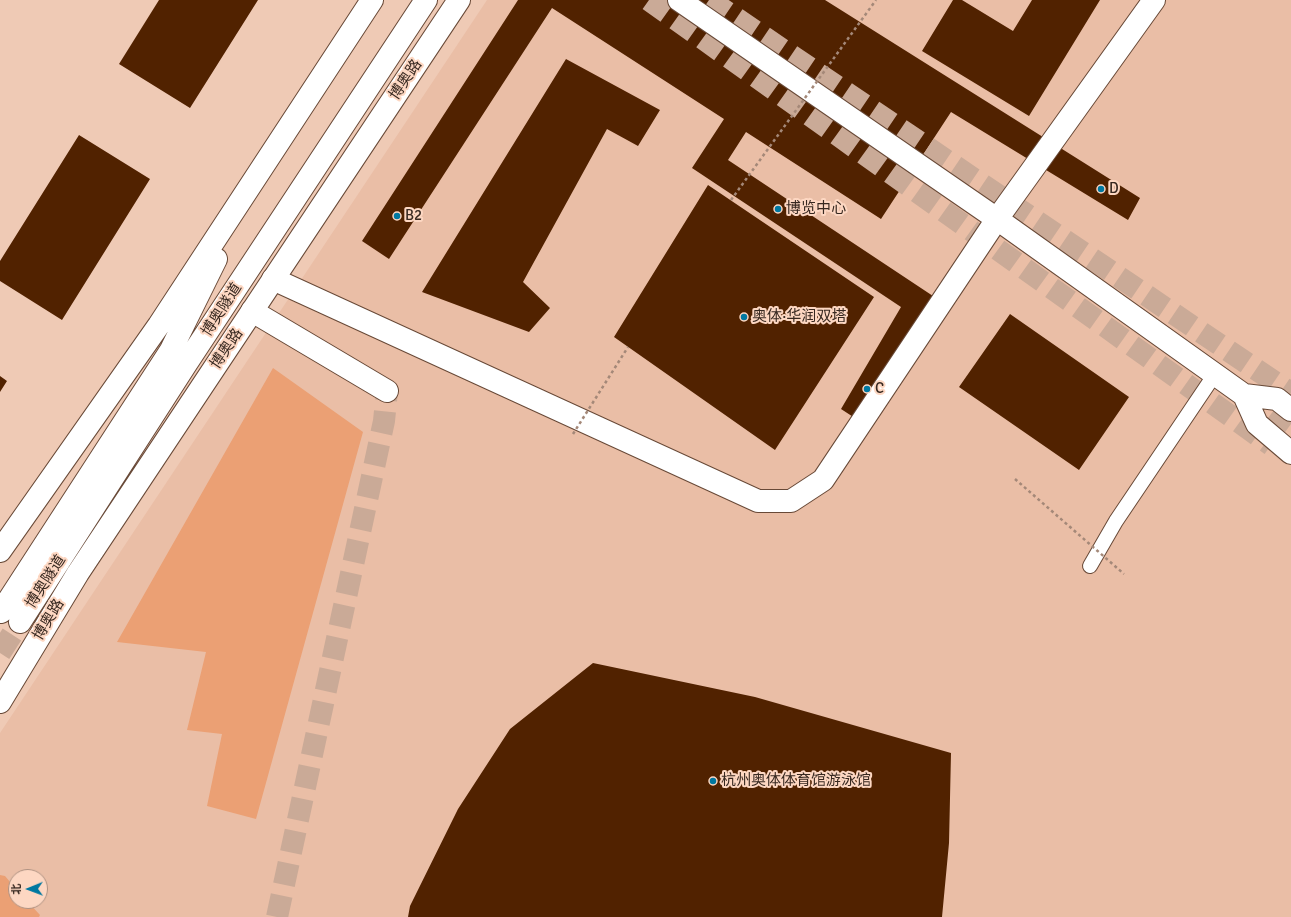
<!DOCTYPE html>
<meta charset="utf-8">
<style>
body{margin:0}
#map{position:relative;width:1291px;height:917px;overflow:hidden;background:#efcab5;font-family:Signika,"Noto Sans SC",sans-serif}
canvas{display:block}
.north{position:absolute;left:8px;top:869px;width:40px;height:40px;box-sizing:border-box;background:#fdd7c2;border:1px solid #ae9181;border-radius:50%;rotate:269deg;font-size:11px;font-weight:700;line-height:16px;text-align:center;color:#372820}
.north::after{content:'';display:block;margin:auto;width:14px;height:18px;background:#0078a0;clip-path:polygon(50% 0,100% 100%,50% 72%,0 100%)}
</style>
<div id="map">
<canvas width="1291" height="917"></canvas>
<div class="north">北</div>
</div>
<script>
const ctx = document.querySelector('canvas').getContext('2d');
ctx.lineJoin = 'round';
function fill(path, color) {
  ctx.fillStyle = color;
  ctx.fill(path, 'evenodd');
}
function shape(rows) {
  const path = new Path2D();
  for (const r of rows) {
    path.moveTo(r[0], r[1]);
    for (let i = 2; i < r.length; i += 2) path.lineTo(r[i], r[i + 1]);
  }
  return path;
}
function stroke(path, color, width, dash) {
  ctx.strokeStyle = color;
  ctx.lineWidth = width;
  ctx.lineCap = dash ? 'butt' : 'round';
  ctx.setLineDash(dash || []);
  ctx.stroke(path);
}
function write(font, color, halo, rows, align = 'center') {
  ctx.font = font + ' Signika,"Noto Sans SC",sans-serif';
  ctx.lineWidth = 4;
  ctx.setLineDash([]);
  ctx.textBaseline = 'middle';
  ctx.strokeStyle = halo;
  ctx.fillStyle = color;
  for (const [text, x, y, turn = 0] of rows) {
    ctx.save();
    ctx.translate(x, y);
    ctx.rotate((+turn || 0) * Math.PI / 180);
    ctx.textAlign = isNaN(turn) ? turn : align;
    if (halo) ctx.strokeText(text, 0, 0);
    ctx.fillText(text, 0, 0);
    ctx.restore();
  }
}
const built = shape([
 [487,0,1291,0,1291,917,0,917,0,733],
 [16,877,40,877,40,901,16,901]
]);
const green = shape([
 [273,368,363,432,256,819,207,806,222,734,187,730,206,652,117,642],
 [0,875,5,876,16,889,16,901,27,901,40,915,39,917,0,917]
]);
const building = shape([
 [159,0,258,0,190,108,119,64],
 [518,0,825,0,1140,198,1128,220,951,112,881,219,746,132,728,160,936,298,861,422,841,409,901,307,692,168,724,119,552,8,389,259,362,241],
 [953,0,962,0,1013,31,1032,0,1100,0,1029,116,922,51],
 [566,59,660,110,638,146,607,129,523,282,550,308,529,332,422,292],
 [79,135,150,179,62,320,0,281,0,261],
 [708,185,874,297,775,450,614,337],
 [1010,314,1129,397,1079,470,959,387],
 [0,376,7,381,0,392],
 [593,663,755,697,951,753,949,843,942,917,408,917,410,906,458,809,510,729]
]);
const streetTunnel = shape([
 [1244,395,1291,430],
 [277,917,384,421,387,391]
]);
const secondaryTunnel = shape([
 [649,0,1271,445],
 [709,0,1291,393]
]);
const primaryTunnel = shape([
 [0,653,20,622]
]);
const lane = shape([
 [1090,566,1116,521,1215,374]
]);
const street = shape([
 [679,0,997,219,1244,395,1277,399,1291,410],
 [273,279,758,501,791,501,823,480,997,219,1154,0],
 [252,311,387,391],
 [1244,395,1257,424,1291,453]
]);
const primary = shape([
 [0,551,159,325,372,0],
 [1,612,171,350,216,259],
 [20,622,186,364,426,0],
 [0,702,78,573,459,0]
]);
const pathBridge = shape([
 [731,200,876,0],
 [573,434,628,347],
 [1015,479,1124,574]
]);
const markers = [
 [1101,189,4,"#0078a0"],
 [778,209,4,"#0078a0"],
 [397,216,4,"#0078a0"],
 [744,317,4,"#0078a0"],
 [867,389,4,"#0078a0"],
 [713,781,4,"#0078a0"]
];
const streetNames = [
 ["博奥路",406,80,-56],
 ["博奥隧道",222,310,-57],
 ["博奥路",227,349,-56],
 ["博奥隧道",46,582,-57],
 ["博奥路",49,620,-59]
];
const poiNames = [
 ["D",1109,189],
 ["博览中心",786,209],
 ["B2",405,216],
 ["奥体·华润双塔",752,317],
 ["C",875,389],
 ["杭州奥体体育馆游泳馆",721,781]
];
fill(built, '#eabea6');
fill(green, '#eba074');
fill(building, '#512200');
stroke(streetTunnel, '#caaa97', 22, [22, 11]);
stroke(secondaryTunnel, '#caaa97', 22, [22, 11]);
stroke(primaryTunnel, '#caaa97', 22, [22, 11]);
stroke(lane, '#684937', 16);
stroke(street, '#684937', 24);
stroke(primary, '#684937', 24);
stroke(lane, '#fff', 14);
stroke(street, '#fff', 22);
stroke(primary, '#fff', 22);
stroke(pathBridge, '#a48878', 2.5, [3, 3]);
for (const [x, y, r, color] of markers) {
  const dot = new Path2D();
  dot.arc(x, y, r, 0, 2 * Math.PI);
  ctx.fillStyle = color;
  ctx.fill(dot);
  stroke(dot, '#fdd7c2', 1.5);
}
write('15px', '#372820', '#fdd7c2', streetNames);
write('15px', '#372820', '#fdd7c2', poiNames, 'left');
</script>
